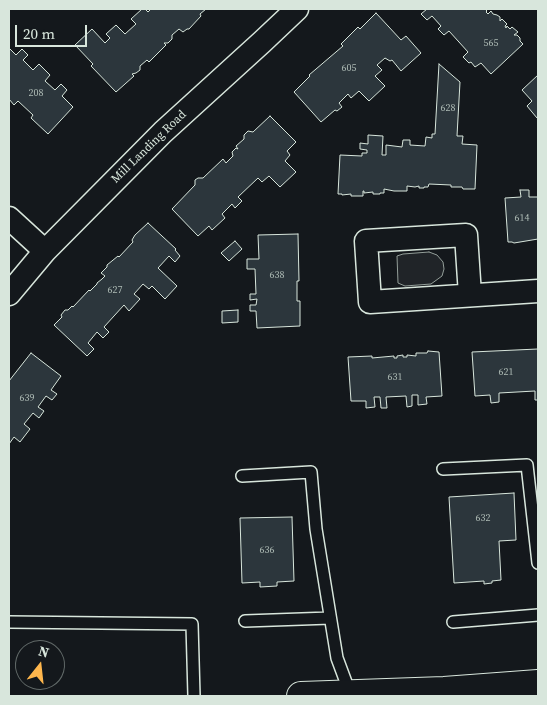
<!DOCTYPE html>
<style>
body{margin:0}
#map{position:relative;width:547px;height:705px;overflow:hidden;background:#14181c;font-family:"Source Serif 4",serif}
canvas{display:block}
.frame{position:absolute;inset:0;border:10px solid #d8e6dc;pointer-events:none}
.north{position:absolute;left:15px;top:640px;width:50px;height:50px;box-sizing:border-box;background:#14181c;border:1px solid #626a69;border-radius:50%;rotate:16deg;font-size:14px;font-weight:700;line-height:20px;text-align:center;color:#d8e6dc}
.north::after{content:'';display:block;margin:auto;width:18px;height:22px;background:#ffb74d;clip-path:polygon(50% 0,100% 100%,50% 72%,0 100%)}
.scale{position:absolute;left:15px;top:25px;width:72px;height:22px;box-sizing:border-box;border:2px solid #d8e6dc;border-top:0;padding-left:6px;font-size:15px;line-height:18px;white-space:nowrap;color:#d8e6dc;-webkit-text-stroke:4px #14181c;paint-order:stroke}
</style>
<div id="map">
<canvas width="547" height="705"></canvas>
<div class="frame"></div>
<div class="north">N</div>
<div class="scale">20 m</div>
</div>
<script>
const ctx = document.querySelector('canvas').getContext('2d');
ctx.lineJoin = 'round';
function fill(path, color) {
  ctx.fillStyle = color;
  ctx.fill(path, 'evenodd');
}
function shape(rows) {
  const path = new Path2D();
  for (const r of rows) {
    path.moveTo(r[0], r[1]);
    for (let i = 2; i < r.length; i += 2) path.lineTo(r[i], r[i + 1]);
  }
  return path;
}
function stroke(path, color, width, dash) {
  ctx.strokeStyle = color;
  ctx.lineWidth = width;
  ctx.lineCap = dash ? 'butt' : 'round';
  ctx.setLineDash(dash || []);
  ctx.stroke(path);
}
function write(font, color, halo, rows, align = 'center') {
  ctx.font = font + ' "Source Serif 4",serif';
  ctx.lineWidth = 4;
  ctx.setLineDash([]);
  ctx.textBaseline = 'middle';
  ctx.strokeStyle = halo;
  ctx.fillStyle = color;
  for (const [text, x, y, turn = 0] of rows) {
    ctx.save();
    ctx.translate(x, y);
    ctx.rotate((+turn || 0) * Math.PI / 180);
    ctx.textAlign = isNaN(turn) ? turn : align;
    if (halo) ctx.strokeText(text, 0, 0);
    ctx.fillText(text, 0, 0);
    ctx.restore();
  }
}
const green = shape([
 [429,252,437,255,443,262,444,269,442,276,431,284,405,286,398,283,397,256,403,254,429,252]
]);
const building = shape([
 [142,9,145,9,148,12,151,9,206,9,200,14,201,16,189,29,187,29,183,32,179,29,172,35,172,39,168,43,164,43,166,45,149,62,147,60,140,66,140,70,136,73,132,74,134,76,116,92,91,66,93,64,75,45,92,29,105,43,110,38,106,34,116,25,125,34,136,24,131,19,142,9],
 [427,9,485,9,487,11,486,12,488,14,491,11,493,14,497,15,500,17,500,21,502,19,507,24,505,26,506,28,507,26,510,29,512,27,518,32,514,35,517,35,520,38,520,41,523,44,491,74,481,63,475,67,471,62,469,63,463,57,468,52,449,31,444,35,438,29,441,26,432,16,427,20,421,14,427,9],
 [376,13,401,40,406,36,421,53,401,71,392,60,390,61,385,58,377,65,382,70,375,76,385,86,369,101,359,91,351,98,348,94,339,103,342,107,337,111,335,110,321,122,294,92,310,76,309,75,343,46,341,44,358,27,360,29,376,13],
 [9,48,16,55,22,49,28,55,23,60,33,70,39,64,50,75,45,81,55,90,61,84,67,90,62,96,73,107,48,134,31,118,33,115,18,101,14,105,9,99,9,48],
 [439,64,460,82,457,136,463,136,462,144,477,145,475,189,463,189,462,187,451,187,451,185,429,184,428,187,424,187,424,188,419,188,419,186,415,187,407,186,407,191,394,191,384,189,384,193,380,193,380,194,373,194,373,192,364,193,364,191,363,191,363,196,351,196,351,194,342,195,342,194,338,194,340,155,362,156,362,153,367,153,367,150,360,149,360,143,368,144,368,135,383,136,382,155,386,155,386,145,402,147,403,140,410,140,410,145,425,146,426,137,432,138,432,134,435,134,439,64],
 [538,75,538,117,537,118,527,106,532,101,522,90,538,75],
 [270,116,296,142,287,151,290,155,285,161,296,172,280,187,269,176,262,182,258,178,238,197,242,201,235,208,232,204,222,214,225,218,212,230,209,226,198,236,172,209,195,185,195,180,198,178,203,178,223,159,226,163,233,156,232,152,236,148,238,149,236,146,244,139,244,135,248,131,253,132,270,116],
 [520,190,529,190,529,197,538,197,538,239,514,243,512,242,508,242,505,198,521,197,520,190],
 [148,223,176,249,175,250,180,256,175,262,169,256,158,268,177,286,165,299,152,286,149,289,143,284,134,294,140,299,129,311,124,305,104,327,109,332,103,338,97,332,88,343,94,349,87,356,54,325,62,317,61,315,65,310,68,310,72,306,73,307,89,290,90,291,97,284,97,283,102,279,105,276,101,273,107,267,107,265,118,256,119,257,133,242,132,240,135,235,148,223],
 [298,234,299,281,297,281,297,301,300,301,300,326,257,328,256,311,250,311,250,305,256,305,257,299,250,300,250,294,256,294,255,269,247,269,247,259,259,259,258,235,298,234],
 [235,241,242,249,229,261,221,253,235,241],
 [238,310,238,322,222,323,222,311,238,310],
 [538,349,538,400,535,400,535,391,499,393,499,402,491,403,490,395,475,396,472,352,538,349],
 [428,351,439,352,442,396,426,397,427,404,418,405,418,395,412,395,412,406,407,407,406,396,386,397,387,408,381,408,380,397,374,397,375,407,366,408,366,401,351,401,348,357,372,356,372,358,394,356,394,358,397,358,397,356,403,355,403,357,407,357,407,355,416,356,416,353,427,353,428,351],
 [31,353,61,376,51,390,57,394,52,400,46,396,38,407,44,411,39,418,33,413,24,424,30,429,20,442,14,437,9,444,9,381,31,353],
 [514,493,516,540,499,541,501,580,492,581,492,583,484,584,484,581,454,583,449,497,514,493],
 [292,517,294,581,277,582,277,586,260,587,260,582,242,583,240,518,292,517]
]);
const lane = shape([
 [443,469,527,465,538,563],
 [242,476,311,472,316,529,337,658,350,693],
 [245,621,330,618],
 [9,622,192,624,194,696],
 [453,622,538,615]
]);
const street = shape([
 [9,218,45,251],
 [9,294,45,251,163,132,262,42,297,9],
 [470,295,466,235,366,241,370,302,538,291]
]);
const primary = shape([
 [301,696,444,691,538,684]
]);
const numberNames = [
 ["565",491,43],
 ["605",349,68],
 ["208",36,93],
 ["628",448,108],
 ["614",522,218],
 ["638",277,275],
 ["627",115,290],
 ["621",506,372],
 ["631",395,377],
 ["639",27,398],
 ["632",483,518],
 ["636",267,550]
];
const streetNames = [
 ["Mill Landing Road",149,147,-44]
];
fill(green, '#202428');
stroke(green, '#939e99', 1);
fill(building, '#2c363c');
stroke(building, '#d8e6dc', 1);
stroke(lane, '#d8e6dc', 14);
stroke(street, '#d8e6dc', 25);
stroke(primary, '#d8e6dc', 30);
stroke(lane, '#14181c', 11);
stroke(street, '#14181c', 22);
stroke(primary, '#14181c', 28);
write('10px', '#adbab4', null, numberNames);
write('12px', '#d8e6dc', '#14181c', streetNames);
</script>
